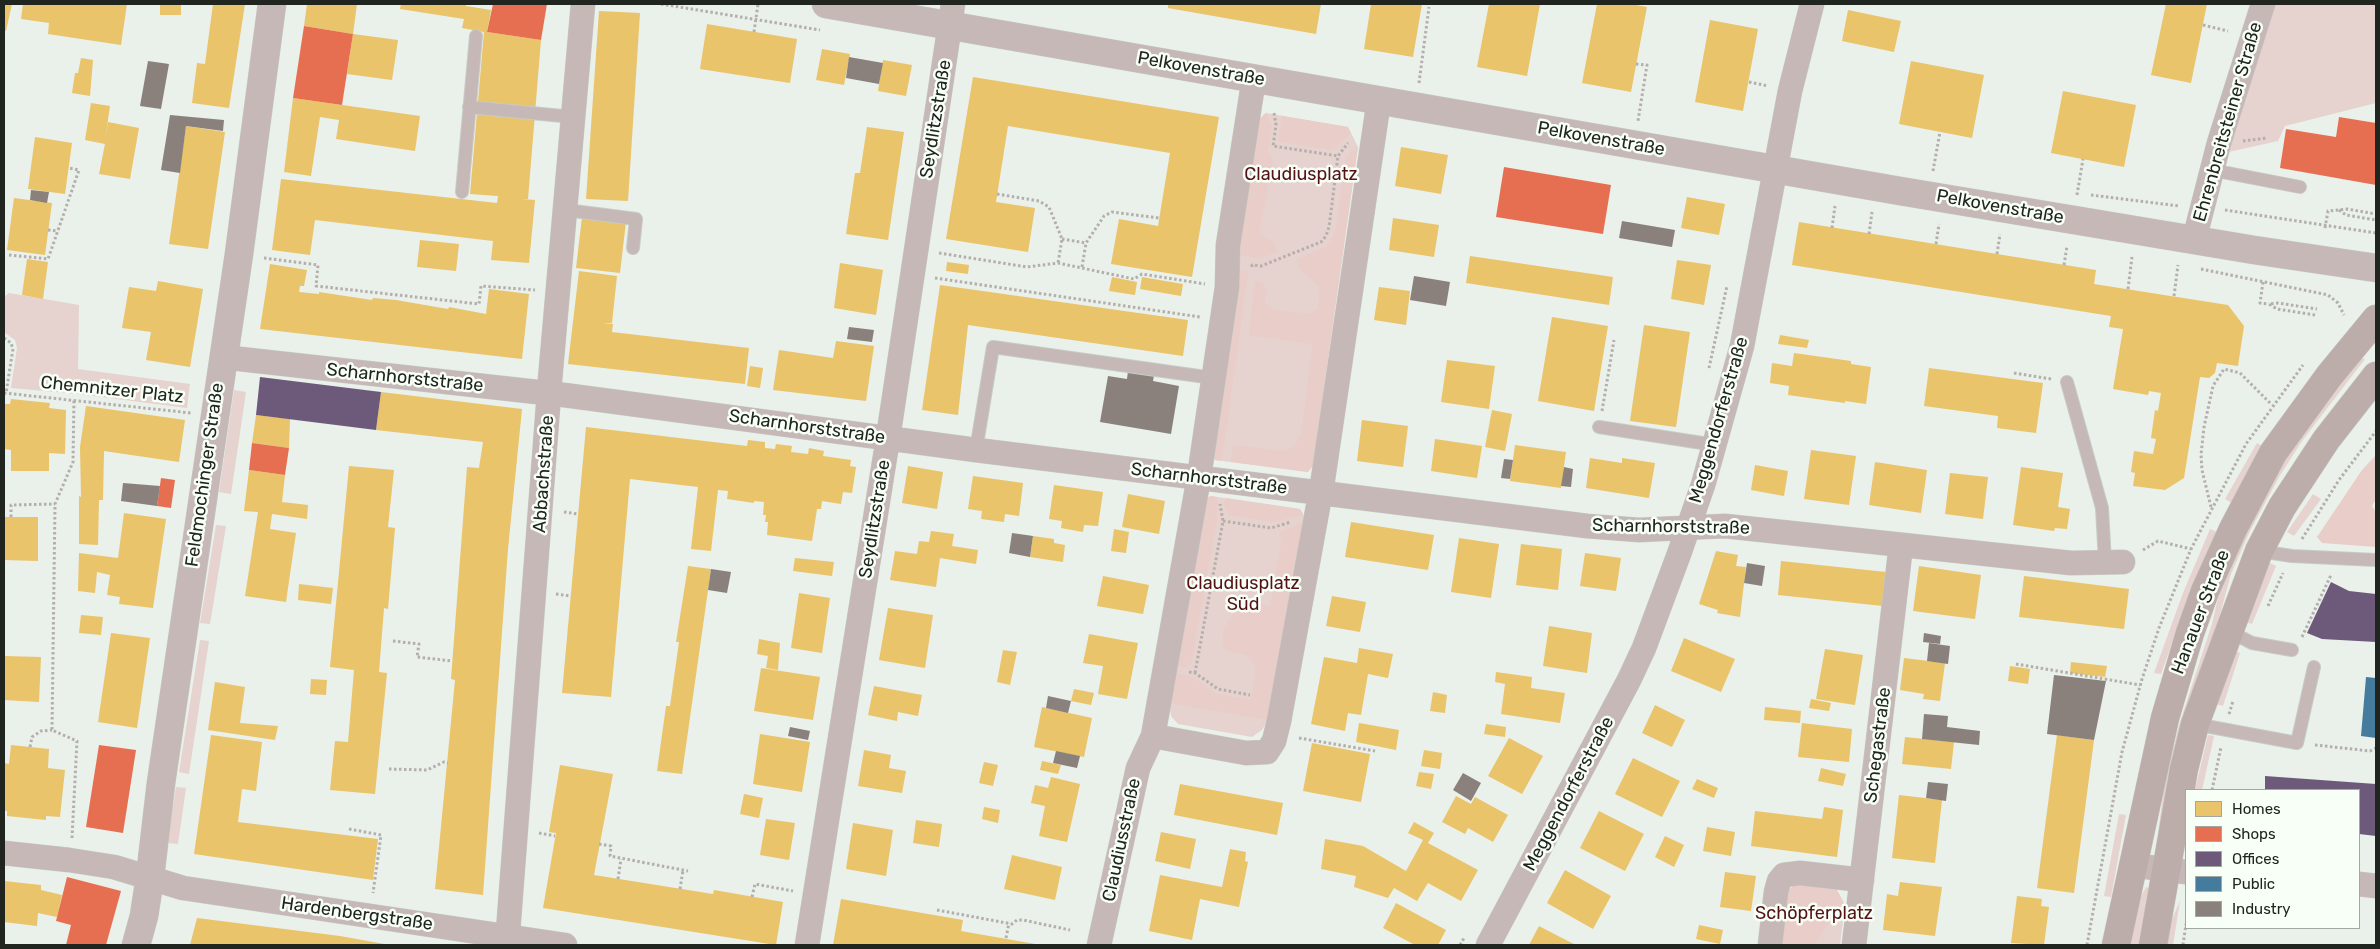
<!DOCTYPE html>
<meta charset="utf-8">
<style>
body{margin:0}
#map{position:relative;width:2380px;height:949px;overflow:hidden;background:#eaf0ea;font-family:Rubik,sans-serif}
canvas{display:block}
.frame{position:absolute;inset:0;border:5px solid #212520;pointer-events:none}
.legend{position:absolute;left:2185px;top:789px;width:175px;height:140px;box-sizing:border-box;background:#f8fff7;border:1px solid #a2a8a1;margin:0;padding:6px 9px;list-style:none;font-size:15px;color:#212520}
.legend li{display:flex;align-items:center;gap:10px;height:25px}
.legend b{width:25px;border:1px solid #a2a8a1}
</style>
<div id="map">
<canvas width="2380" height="949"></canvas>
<div class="frame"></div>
<ul class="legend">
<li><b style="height:14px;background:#e9c46a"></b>Homes</li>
<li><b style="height:14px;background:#e76f51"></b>Shops</li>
<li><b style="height:14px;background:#6d597a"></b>Offices</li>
<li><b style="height:14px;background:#457b9d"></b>Public</li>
<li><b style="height:14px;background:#8a817c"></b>Industry</li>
</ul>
</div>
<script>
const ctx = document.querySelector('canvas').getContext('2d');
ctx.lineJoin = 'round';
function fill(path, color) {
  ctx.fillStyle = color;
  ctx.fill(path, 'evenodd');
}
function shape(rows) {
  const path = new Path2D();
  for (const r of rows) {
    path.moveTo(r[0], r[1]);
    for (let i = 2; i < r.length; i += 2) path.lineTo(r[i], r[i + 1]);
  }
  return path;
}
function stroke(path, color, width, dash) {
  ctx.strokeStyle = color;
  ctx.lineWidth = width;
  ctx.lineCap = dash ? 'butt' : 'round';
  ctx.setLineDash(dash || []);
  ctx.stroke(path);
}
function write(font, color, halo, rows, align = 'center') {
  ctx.font = font + ' Rubik,sans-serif';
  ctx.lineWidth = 5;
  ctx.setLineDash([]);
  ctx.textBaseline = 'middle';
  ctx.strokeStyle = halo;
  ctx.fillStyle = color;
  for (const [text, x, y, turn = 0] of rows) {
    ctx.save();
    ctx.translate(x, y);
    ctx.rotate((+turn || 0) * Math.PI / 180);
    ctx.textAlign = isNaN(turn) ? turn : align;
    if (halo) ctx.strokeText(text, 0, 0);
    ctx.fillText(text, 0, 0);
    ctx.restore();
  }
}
const green = shape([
 [2271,4,2376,4,2376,103,2285,126,2278,141,2224,153],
 [1266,113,1348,127,1358,147,1308,472,1215,460,1256,122],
 [9,293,79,305,78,369,190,384,187,408,78,394,11,388,17,348,15,340,4,332,4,297],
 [2358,358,2365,359,2302,441,2279,477,2250,531,2231,574,2160,834,2158,834,2164,786,2179,725,2212,624,2220,589,2277,468],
 [234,390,246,392,231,494,219,492],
 [2257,443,2263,447,2232,503,2225,499],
 [2313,494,2321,499,2294,536,2287,532],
 [1210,496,1300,509,1305,517,1268,720,1262,730,1252,737,1178,724,1171,716,1169,703],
 [216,525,226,526,210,624,200,623],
 [2210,529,2217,532,2189,596,2161,674,2154,673,2183,593],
 [2270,563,2276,566,2252,624,2246,622],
 [200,640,209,641,189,774,179,772],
 [2233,650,2240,653,2223,706,2216,704],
 [2208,735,2214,736,2202,790,2195,790],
 [176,787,186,788,178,844,167,843],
 [2119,814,2126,815,2111,897,2104,896],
 [2146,887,2149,888,2142,945,2126,945,2137,904],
 [1790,888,1837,890,1845,905,1840,945,1780,945],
 [2180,901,2173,945,2166,945,2169,926]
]);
const forest = shape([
 [1266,113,1272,126,1268,151,1273,160,1259,233,1274,243,1278,252,1260,258,1237,255,1256,122],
 [1282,116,1348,127,1351,133,1332,150,1278,141],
 [1358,147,1313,466,1308,472,1231,462,1233,445,1283,451,1294,446,1301,436,1313,344,1249,335,1255,281,1262,282,1266,289,1265,303,1271,309,1309,314,1318,309,1320,287,1302,271,1296,260,1327,246,1332,238,1336,229,1346,157],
 [1236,270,1248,272,1223,454,1220,461,1215,460,1211,453],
 [2376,455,2376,499,2372,506,2376,512,2376,547,2322,543,2317,537,2362,470],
 [1210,496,1217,497,1217,520,1191,664,1185,667,1176,666,1205,500],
 [1226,498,1300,509,1303,514,1274,522,1230,515,1224,506],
 [1299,524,1303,525,1268,720,1169,703,1174,673,1193,677,1217,694,1251,700,1256,671,1255,665,1247,655,1229,651,1223,646,1223,630,1234,613,1248,602,1270,606,1282,540,1279,533],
 [1794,884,1831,886,1837,890,1845,905,1844,916,1833,917,1814,945,1780,945,1787,894]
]);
const homes = shape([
 [4,4,12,4,6,31,4,31],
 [23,4,127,4,121,45,48,34,49,23,21,19],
 [160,4,181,4,181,15,160,15],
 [213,4,245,4,229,108,192,103,197,63,205,64],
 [307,4,357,4,353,34,304,26],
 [401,4,466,4,466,6,491,10,487,32,541,40,528,199,522,199,535,200,529,263,491,260,493,241,315,220,310,255,272,250,281,179,497,203,498,196,470,194,484,32,462,28,464,19,400,9],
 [1168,4,1321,4,1316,34,1168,8],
 [1371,4,1422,4,1413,57,1364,49],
 [1489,4,1540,4,1527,76,1477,67],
 [1597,4,1630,4,1647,7,1631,92,1582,83],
 [2166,4,2207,4,2191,83,2151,75],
 [1848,10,1901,21,1894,52,1842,41],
 [599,11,640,13,628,201,586,199],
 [1710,20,1758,29,1743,111,1695,102],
 [707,24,797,39,790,83,700,69],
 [353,34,398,40,392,80,347,74],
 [822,49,850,54,844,85,816,80],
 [81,58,93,60,90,96,72,93,75,73,78,73],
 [883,60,912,65,906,96,878,91],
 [1911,61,1984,75,1972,138,1899,124],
 [973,77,1219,117,1192,277,1111,264,1119,219,1158,226,1170,153,1008,126,996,202,1035,208,1028,252,946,239],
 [2063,91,2136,105,2124,167,2051,153],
 [293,98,420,116,415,151,336,139,339,120,320,117,311,176,284,172],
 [91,103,110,106,105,140,108,122,139,128,130,179,99,174,105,144,85,140],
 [186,126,225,132,208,249,169,244],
 [867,127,904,132,888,240,846,234,855,173,860,173],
 [35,137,72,143,65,194,28,189],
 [1401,147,1448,155,1441,194,1395,186],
 [1687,197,1725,204,1719,235,1681,228],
 [14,198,52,203,45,255,7,250],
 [582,217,626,222,620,273,576,268],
 [1393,218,1439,225,1434,257,1389,250],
 [1799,222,2096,270,2094,284,2228,305,2244,326,2238,366,2217,363,2215,373,2209,378,2200,377,2184,478,2165,490,2133,486,2135,473,2131,472,2134,451,2153,454,2156,439,2151,438,2155,410,2158,411,2161,393,2149,391,2148,395,2113,389,2123,329,2109,327,2111,316,1792,265],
 [420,240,459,244,456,271,417,267],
 [1470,256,1613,277,1609,305,1466,283],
 [27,259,48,262,43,299,22,295],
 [1677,260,1711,265,1704,305,1671,299],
 [947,262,969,265,968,274,946,271],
 [840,263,883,270,876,315,834,308],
 [270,264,307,270,304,286,300,286,299,292,319,294,319,292,372,300,373,298,396,300,448,309,449,307,486,314,489,289,529,294,522,359,260,329],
 [579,271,617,276,612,323,603,323,613,324,612,332,749,348,745,384,568,364],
 [1112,277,1137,282,1135,295,1109,291],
 [1142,277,1183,284,1181,296,1140,289],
 [158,281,203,289,190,367,146,360,151,332,122,328,129,287,156,291],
 [940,285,1188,320,1183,356,968,325,958,415,922,410],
 [1379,287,1410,291,1406,325,1374,320],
 [1552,317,1608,326,1594,411,1538,401],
 [1644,325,1690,332,1676,427,1630,421],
 [1780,335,1809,340,1807,348,1778,344],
 [836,341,874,346,866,401,773,390,779,350,833,358],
 [1794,353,1851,361,1851,364,1871,367,1866,404,1845,401,1845,403,1788,395,1789,386,1770,383,1772,363,1792,366],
 [1447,360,1495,366,1489,409,1441,402],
 [750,366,763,368,760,388,747,386],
 [1929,368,2043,383,2036,433,1997,428,1998,416,1924,406],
 [381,392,522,409,508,549,483,895,435,889,455,680,451,679,467,467,479,468,483,442,376,430],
 [11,399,50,403,49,408,66,410,65,454,49,453,49,471,11,471,11,450,4,449,4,404,10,404],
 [86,406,185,420,179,462,104,451,103,500,99,500,98,545,79,544,79,496,81,497,80,447],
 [1492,410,1512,414,1505,451,1485,447],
 [256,415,290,419,289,448,252,443],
 [1362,420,1408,426,1403,467,1357,461],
 [586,427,747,446,748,440,765,442,765,448,775,449,776,444,792,446,791,452,808,454,809,448,824,451,823,456,851,460,850,466,856,467,852,493,843,492,841,504,822,501,821,509,817,509,812,541,767,535,768,522,765,522,766,515,763,515,764,502,754,501,754,503,727,499,728,491,718,490,711,551,691,549,698,487,630,479,611,697,562,693],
 [1435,439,1482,446,1477,478,1431,471],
 [1515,445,1566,452,1561,488,1510,481],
 [1811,450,1856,456,1849,505,1804,499],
 [1590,458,1622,463,1622,458,1655,463,1649,498,1586,488],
 [1875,462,1927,470,1921,513,1869,505],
 [1755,465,1788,471,1784,496,1751,490],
 [349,466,394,470,388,527,395,528,388,609,384,608,379,672,387,673,375,794,330,790,335,741,348,742,354,670,330,667],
 [908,466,943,472,937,509,902,503],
 [2021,467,2063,473,2058,507,2070,509,2067,529,2055,528,2054,531,2013,525],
 [249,470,285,475,282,502,308,505,307,519,272,514,270,529,296,533,286,602,245,596,258,512,244,511],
 [1950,473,1988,477,1983,519,1945,514],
 [973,476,1023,483,1019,516,1005,514,1004,522,981,519,982,511,968,509],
 [1054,485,1103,492,1098,526,1084,525,1083,532,1061,528,1062,521,1049,519],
 [1128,494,1165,501,1159,534,1122,527],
 [124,513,166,519,153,608,119,604,120,597,107,595,110,575,97,572,95,593,78,591,79,553,118,558],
 [4,517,38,517,38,561,4,560],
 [1351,522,1434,535,1428,570,1345,557],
 [1114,529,1129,532,1126,553,1111,551],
 [931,531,954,534,952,546,978,550,976,564,940,558,936,587,890,580,895,551,917,554,919,541,929,542],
 [1033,536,1054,539,1054,543,1065,545,1063,562,1030,557],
 [1459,538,1499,544,1491,598,1451,592],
 [1521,544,1562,549,1558,590,1516,585],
 [1716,551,1738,555,1736,566,1746,567,1740,617,1717,613,1718,610,1699,604],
 [1585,553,1621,558,1616,591,1580,586],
 [795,558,834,562,832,576,793,571],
 [1781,561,1886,572,1883,606,1778,595],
 [688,566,711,569,682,774,657,771,666,706,670,706,679,642,676,642],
 [1919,566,1981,575,1975,619,1913,611],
 [1103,576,1149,585,1143,614,1097,606],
 [2024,576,2129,589,2124,629,2019,617],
 [299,584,333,588,331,604,298,600],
 [799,593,830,598,822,653,791,648],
 [1332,596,1366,602,1360,632,1326,626],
 [888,608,933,615,925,668,879,660],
 [81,615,103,617,101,635,79,633],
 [1549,626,1592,633,1587,673,1543,666],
 [111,633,150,638,137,728,98,722],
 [1089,634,1138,643,1127,699,1098,694,1103,666,1083,663],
 [1684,638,1735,659,1721,692,1671,671],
 [759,639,780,643,778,670,766,668,768,656,757,654],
 [1359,648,1393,654,1388,678,1368,674,1361,715,1348,713,1345,731,1311,724,1324,657,1357,663],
 [1825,649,1863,655,1855,705,1816,699],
 [1003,650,1017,652,1010,685,997,682],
 [4,656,41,657,39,702,4,700],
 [1904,658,1945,663,1940,701,1923,699,1924,694,1900,690],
 [2071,662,2107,666,2105,677,2070,673],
 [2010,666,2030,669,2028,684,2008,681],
 [761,668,820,677,813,720,754,711],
 [1496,672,1532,677,1531,688,1565,693,1560,723,1501,714,1505,684,1495,682],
 [311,679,327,680,326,695,310,694],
 [215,682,245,687,240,723,278,726,275,740,208,730],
 [874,686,922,695,918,716,898,712,897,721,868,715],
 [1074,689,1094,693,1091,705,1071,701],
 [1433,692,1447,695,1445,713,1430,711],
 [1811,699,1831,703,1829,711,1809,708],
 [1655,705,1685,720,1672,747,1642,733],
 [1042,707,1092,718,1084,757,1034,747],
 [1765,707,1801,711,1800,723,1764,720],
 [1359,723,1399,730,1396,750,1356,742],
 [1802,723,1852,729,1849,762,1798,757],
 [1486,724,1506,727,1505,737,1484,734],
 [760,734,810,742,802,792,753,784],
 [211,735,262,742,256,791,242,789,238,822,378,839,373,880,194,854],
 [2057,735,2094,740,2074,893,2037,888],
 [1905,737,1954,742,1951,769,1902,764],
 [1509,738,1543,756,1522,794,1488,776],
 [1312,743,1370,754,1361,802,1303,791],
 [11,745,49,749,48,768,65,770,60,817,46,816,46,820,7,816,7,811,4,811,4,763,9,764],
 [864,750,891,755,889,768,906,771,902,793,858,786],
 [1424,750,1442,753,1440,769,1421,766],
 [1633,758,1680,781,1662,817,1615,794],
 [1042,761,1061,765,1058,774,1040,770],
 [984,762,998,765,993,786,979,783],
 [560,765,613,774,594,875,713,894,714,890,783,902,776,945,543,908,556,833,549,832],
 [1821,768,1846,774,1843,786,1818,781],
 [1419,772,1434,774,1431,789,1416,786],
 [1051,777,1080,784,1067,842,1039,836,1045,806,1031,803,1035,785,1048,788],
 [1697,779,1718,788,1714,798,1692,789],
 [1180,784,1283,803,1277,835,1174,815],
 [744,794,763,798,759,818,740,814],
 [1899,795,1942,800,1935,863,1892,858],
 [1456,796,1471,804,1475,797,1508,815,1493,842,1468,828,1465,834,1442,822],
 [984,807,1000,810,998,823,982,819],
 [1824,807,1843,810,1837,857,1751,846,1755,811,1822,819],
 [1599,811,1644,834,1625,871,1580,848],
 [766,819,795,823,789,860,760,855],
 [916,820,942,824,939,847,913,843],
 [1414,822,1434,833,1428,843,1478,870,1461,901,1428,883,1417,901,1394,888,1388,898,1354,887,1356,876,1321,869,1325,839,1363,846,1406,871,1423,840,1408,833],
 [853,823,893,830,886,876,846,869],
 [1707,827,1735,832,1731,856,1703,851],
 [1161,832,1196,839,1190,869,1155,861],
 [1665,836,1684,845,1674,867,1655,857],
 [1230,849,1246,852,1245,861,1248,862,1239,907,1200,899,1192,940,1149,931,1160,875,1222,887],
 [1012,855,1062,867,1055,900,1004,889],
 [1565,870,1611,896,1593,929,1547,903],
 [1725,872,1756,876,1751,911,1720,907],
 [4,881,41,885,41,890,62,895,57,917,38,913,37,926,4,922],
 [1900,882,1942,887,1935,936,1883,930,1887,894,1898,896],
 [2017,896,2042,899,2041,906,2049,907,2044,945,2011,943],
 [841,899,963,920,961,931,1041,945,833,945],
 [1396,903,1446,930,1438,945,1415,945,1383,928],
 [197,918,340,936,390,945,190,945],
 [1699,925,1723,930,1720,944,1696,939],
 [1539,926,1560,937,1576,945,1529,945]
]);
const shops = shape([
 [493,4,547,4,541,40,487,32],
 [304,26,353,34,342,105,293,98],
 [2339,117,2376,123,2376,185,2280,168,2286,129,2336,137],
 [1504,167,1611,185,1603,234,1496,217],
 [252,443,289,448,285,475,249,470],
 [161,478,175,480,171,508,157,506],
 [99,745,136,750,123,833,86,827],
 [67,877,121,891,106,945,66,945,71,925,56,921]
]);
const offices = shape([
 [260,377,381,392,376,430,256,415],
 [2331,582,2349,591,2376,594,2376,642,2322,639,2307,633],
 [2265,776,2376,784,2376,836,2359,834,2359,790,2265,790]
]);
const public = shape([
 [2366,677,2376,678,2376,738,2361,736]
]);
const industry = shape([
 [849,57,883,63,879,84,846,78],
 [148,61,169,64,161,109,140,106],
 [170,115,224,120,223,131,186,126,180,173,161,170],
 [31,190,49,192,47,203,30,200],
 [1622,221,1675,230,1672,247,1619,238],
 [1414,276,1450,282,1446,306,1410,300],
 [849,327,874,330,872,342,847,339],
 [1128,371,1154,375,1153,381,1179,386,1171,434,1100,422,1108,376,1127,379],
 [1504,459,1513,460,1510,479,1501,478],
 [1564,467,1573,469,1571,487,1561,486],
 [123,483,160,486,157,506,121,501],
 [1012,533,1033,536,1030,557,1009,553],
 [1747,563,1765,566,1762,586,1744,583],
 [711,569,731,572,727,593,708,590],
 [1924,633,1941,636,1940,644,1923,642],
 [1929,643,1950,646,1948,664,1927,661],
 [2054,675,2106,681,2094,740,2047,734],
 [1048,696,1071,701,1068,713,1046,708],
 [1924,714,1948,716,1947,727,1980,731,1979,745,1922,739],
 [790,727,810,731,808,740,788,736],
 [1056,751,1080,756,1077,768,1053,763],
 [1463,773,1481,783,1471,801,1453,790],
 [1928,782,1948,784,1946,801,1926,798]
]);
const path = shape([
 [661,4,820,30],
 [2203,25,2228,31],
 [754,32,758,4],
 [1636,64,1647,65,1638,121],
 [1749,82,1768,86],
 [1419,83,1429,7],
 [1274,113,1276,125,1273,146,1338,156],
 [2243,141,2267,138],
 [1933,171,1940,132],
 [997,194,1039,201,1049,207,1062,239,1058,263],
 [2077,195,2083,159],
 [2091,195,2179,206],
 [2225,210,2376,233],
 [2339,210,2346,215,2376,220],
 [1832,228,1835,206],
 [2325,228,2328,211,2347,209,2376,214],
 [48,230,57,231],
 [1869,234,1872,212],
 [1062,239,1086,243],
 [1936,244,1939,224],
 [939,253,1027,267,1058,263,1134,279,1142,274,1205,284],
 [1997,254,2000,234],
 [9,255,48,259,79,170,69,168],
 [264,258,318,265,316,286,479,304,481,286,535,290],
 [2064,265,2067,246],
 [1082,267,1086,243,1104,216,1112,212,1159,218],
 [1252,267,1252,265,1261,266,1321,242,1326,236,1329,227,1338,156,1348,143],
 [2201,269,2328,295,2338,303,2344,315],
 [935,278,1200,317],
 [2263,282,2260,303,2269,304],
 [2128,289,2132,257],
 [2174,296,2178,265],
 [2315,315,2277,309,2269,304,2278,303,2317,309],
 [4,338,11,343,13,349,6,393],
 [1709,368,1727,286],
 [2014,373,2051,379],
 [4,393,191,413],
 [1602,411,1614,340],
 [2211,507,2202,470,2201,455,2204,427,2213,386,2224,369,2240,373,2272,405],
 [564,512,578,514],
 [11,517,11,505,55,504],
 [1223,521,1271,528,1291,522],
 [2302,539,2339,480,2376,431],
 [2143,550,2158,541,2191,549],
 [556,594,571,596],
 [2268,606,2283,573],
 [2302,637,2331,575],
 [393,641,419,644,417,657,452,661],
 [2016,664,2140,685],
 [1189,672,1195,673,1218,689,1250,695],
 [1195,673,1223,521,1220,504],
 [2229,714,2233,701],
 [1299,738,1375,751],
 [2315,745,2370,751,2376,748],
 [30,747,32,737,41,731,52,730],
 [389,769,427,770,444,762,448,763],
 [2212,790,2221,747],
 [349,829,381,835,373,893],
 [539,833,555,836],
 [72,838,77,741,52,730,55,504,73,462,74,399],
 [599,844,611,846,610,856,688,871],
 [618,879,621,859],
 [680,889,683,870],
 [752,897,755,884,793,891],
 [937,910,1012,924,1017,920,1023,920,1070,930],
 [1006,938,1009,923],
 [1460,945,1464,938],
 [2087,945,2122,752,2142,679,2159,628,2191,549,2246,444,2303,365],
 [2183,945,2186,924]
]);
const service = shape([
 [469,107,573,117],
 [2212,170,2300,187],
 [462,192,476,36],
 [566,210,636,219,633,248],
 [2067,382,2102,508,2105,562],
 [1599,427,1715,445],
 [976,450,993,347,1213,378],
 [2259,551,2292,556,2376,560],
 [2229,631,2252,643,2292,650],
 [2195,724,2297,743,2314,667]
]);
const minor = shape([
 [1254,78,1228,245,1227,287,1199,477,1153,736,1246,753,1267,752,1274,741,1279,721,1323,479,1379,100],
 [2194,240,2219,143,2263,4],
 [222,357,564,395,976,450,1587,526,1639,530,1725,526,2071,563,2123,562],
 [4,853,69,860,114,867,183,888,565,945],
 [2132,865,2186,872],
 [2359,884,2376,886],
 [507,945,550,380,583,4],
 [807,945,888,438,953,4],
 [1099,945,1138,768,1153,736],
 [1488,945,1629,680,1644,648,1679,554,1703,485,1742,346,1790,91,1812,4],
 [1770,945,1776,892,1779,881,1784,875,1800,873,1862,880],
 [1854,945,1901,545]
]);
const tertiary = shape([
 [826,4,1900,191,2254,250,2376,268],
 [136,945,144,916,150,877,161,783,239,254,272,4]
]);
const secondary = shape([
 [2116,945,2165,718,2190,633,2205,591,2233,529,2273,453,2329,376,2376,319],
 [2153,945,2184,769,2195,724,2259,551,2282,507,2326,440,2376,376]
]);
const streetNames = [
 ["Pelkovenstraße",1201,69,10],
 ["Seydlitzstraße",936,119,-81],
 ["Ehrenbreitsteiner Straße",2228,122,-74],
 ["Pelkovenstraße",1601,139,10],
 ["Pelkovenstraße",2000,207,10],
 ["Scharnhorststraße",405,378,6],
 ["Chemnitzer Platz",112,390,6],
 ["Meggendorferstraße",1719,420,-74],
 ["Scharnhorststraße",807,427,8],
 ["Abbachstraße",544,474,-86],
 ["Feldmochinger Straße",205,475,-82],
 ["Scharnhorststraße",1209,479,7],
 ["Seydlitzstraße",875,519,-81],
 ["Scharnhorststraße",1671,527,1],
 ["Hanauer Straße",2201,612,-69],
 ["Schegastraße",1878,745,-83],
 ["Meggendorferstraße",1569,794,-62],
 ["Claudiusstraße",1122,840,-78],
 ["Hardenbergstraße",357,914,8]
];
const parkNames = [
 ["Claudiusplatz",1301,175],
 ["Claudiusplatz",1243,584],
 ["Süd",1243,605],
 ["Schöpferplatz",1814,914]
];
fill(green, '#e6d2ce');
fill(forest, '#e9cdc8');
fill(homes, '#e9c46a');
fill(shops, '#e76f51');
fill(offices, '#6d597a');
fill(public, '#457b9d');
fill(industry, '#8a817c');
stroke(service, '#c7cbc6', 14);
stroke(minor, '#c7cbc6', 25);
stroke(tertiary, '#c7cbc6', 29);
stroke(secondary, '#c7cbc6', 29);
stroke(path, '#b4afac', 3, [2.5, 2.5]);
stroke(service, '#c5b8b6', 12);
stroke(minor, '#c5b8b6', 24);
stroke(tertiary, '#c5b8b6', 28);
stroke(secondary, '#bcadab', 28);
write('18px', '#212520', '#f8fff7', streetNames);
write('18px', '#541216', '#f8fff7', parkNames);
</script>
